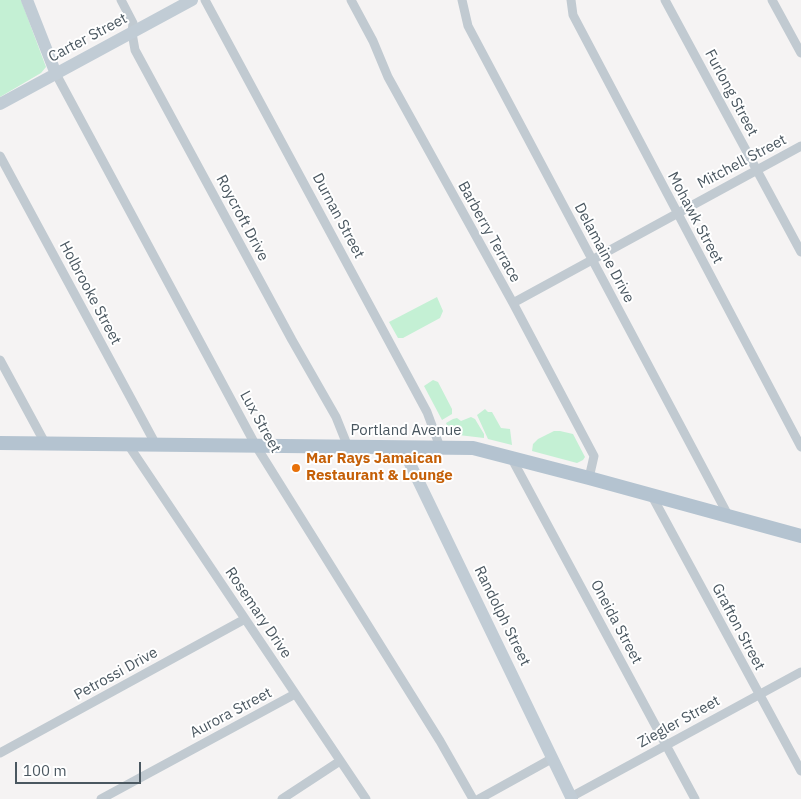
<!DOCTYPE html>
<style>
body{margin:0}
#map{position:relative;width:801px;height:799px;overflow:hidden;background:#f5f3f3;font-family:"IBM Plex Sans",sans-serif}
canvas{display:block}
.scale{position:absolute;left:15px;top:762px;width:126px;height:22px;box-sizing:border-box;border:2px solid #4a5760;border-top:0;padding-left:6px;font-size:15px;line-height:18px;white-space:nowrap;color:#4a5760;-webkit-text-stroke:4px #fff;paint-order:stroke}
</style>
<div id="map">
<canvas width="801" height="799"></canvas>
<div class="scale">100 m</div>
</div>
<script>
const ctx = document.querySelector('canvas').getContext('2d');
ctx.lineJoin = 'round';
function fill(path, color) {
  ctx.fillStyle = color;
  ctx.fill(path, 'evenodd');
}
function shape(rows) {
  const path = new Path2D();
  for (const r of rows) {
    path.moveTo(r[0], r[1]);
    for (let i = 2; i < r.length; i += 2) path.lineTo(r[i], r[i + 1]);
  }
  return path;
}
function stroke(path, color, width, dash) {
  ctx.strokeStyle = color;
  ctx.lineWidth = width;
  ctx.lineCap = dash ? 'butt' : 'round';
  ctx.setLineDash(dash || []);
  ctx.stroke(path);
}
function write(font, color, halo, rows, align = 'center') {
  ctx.font = font + ' "IBM Plex Sans",sans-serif';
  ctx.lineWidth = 4;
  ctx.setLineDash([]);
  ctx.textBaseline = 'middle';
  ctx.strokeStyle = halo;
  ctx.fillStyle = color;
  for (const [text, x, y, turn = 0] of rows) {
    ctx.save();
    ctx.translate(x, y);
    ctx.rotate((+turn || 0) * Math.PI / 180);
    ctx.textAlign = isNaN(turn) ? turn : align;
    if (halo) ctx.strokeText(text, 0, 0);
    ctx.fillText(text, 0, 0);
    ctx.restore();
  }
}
const green = shape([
 [0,0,21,0,46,67,41,73,0,97],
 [437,297,443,311,440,318,403,338,398,338,389,322],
 [433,380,438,382,452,409,452,414,442,420,424,386],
 [485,409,488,412,492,412,501,428,510,429,512,445,488,439,477,415],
 [471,417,475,419,484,434,484,438,450,434,449,432,450,431,446,423,453,419,457,418,461,421],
 [554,431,560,431,573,434,585,457,583,460,577,463,532,451,533,444,538,439]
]);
const street = shape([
 [121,0,133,23,132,33,135,50,292,340,336,417,348,447],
 [205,0,427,412,440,447],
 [351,0,373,41,388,77,513,303,594,456,589,478],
 [462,0,468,26,729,517],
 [571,0,573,15,801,447],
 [665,0,801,252],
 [772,0,801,53],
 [56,74,256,446,440,741,473,799],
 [0,156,155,443],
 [513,303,801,146],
 [0,360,45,443],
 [127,443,366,799],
 [512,459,695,799],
 [652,496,801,771],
 [0,753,245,619],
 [571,797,801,672],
 [101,799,295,694],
 [282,799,340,761],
 [479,799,553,758]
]);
const secondary = shape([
 [27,0,56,74],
 [0,104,192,0],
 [402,447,572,799]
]);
const primary = shape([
 [0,443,473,448,589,478,801,536]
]);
const markers = [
 [296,468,5,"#e8710a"]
];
const streetNames = [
 ["Carter Street",88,38,-28],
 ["Furlong Street",731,93,62],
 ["Mitchell Street",742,162,-28],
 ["Durnan Street",338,216,62],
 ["Roycroft Drive",242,218,62],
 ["Mohawk Street",695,218,62],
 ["Barberry Terrace",489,232,61],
 ["Delamaine Drive",604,253,62],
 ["Holbrooke Street",90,293,62],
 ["Lux Street",260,422,61],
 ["Portland Avenue",406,431],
 ["Rosemary Drive",258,613,56],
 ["Randolph Street",502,616,64],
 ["Oneida Street",616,622,62],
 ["Grafton Street",738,627,62],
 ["Petrossi Drive",116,674,-29],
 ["Aurora Street",231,713,-28],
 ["Ziegler Street",679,722,-29]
];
const foodNames = [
 ["Mar Rays Jamaican",306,459],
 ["Restaurant & Lounge",306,476]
];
fill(green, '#c4f0d4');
stroke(street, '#c1cad1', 9);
stroke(secondary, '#c1ccd5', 12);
stroke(primary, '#b4c3d0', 14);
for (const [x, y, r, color] of markers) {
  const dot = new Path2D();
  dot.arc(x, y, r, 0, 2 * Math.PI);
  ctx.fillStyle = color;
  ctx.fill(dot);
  stroke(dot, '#fff', 2);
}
write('15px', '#4a5760', '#fff', streetNames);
write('bold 15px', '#c56008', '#fff', foodNames, 'left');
</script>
